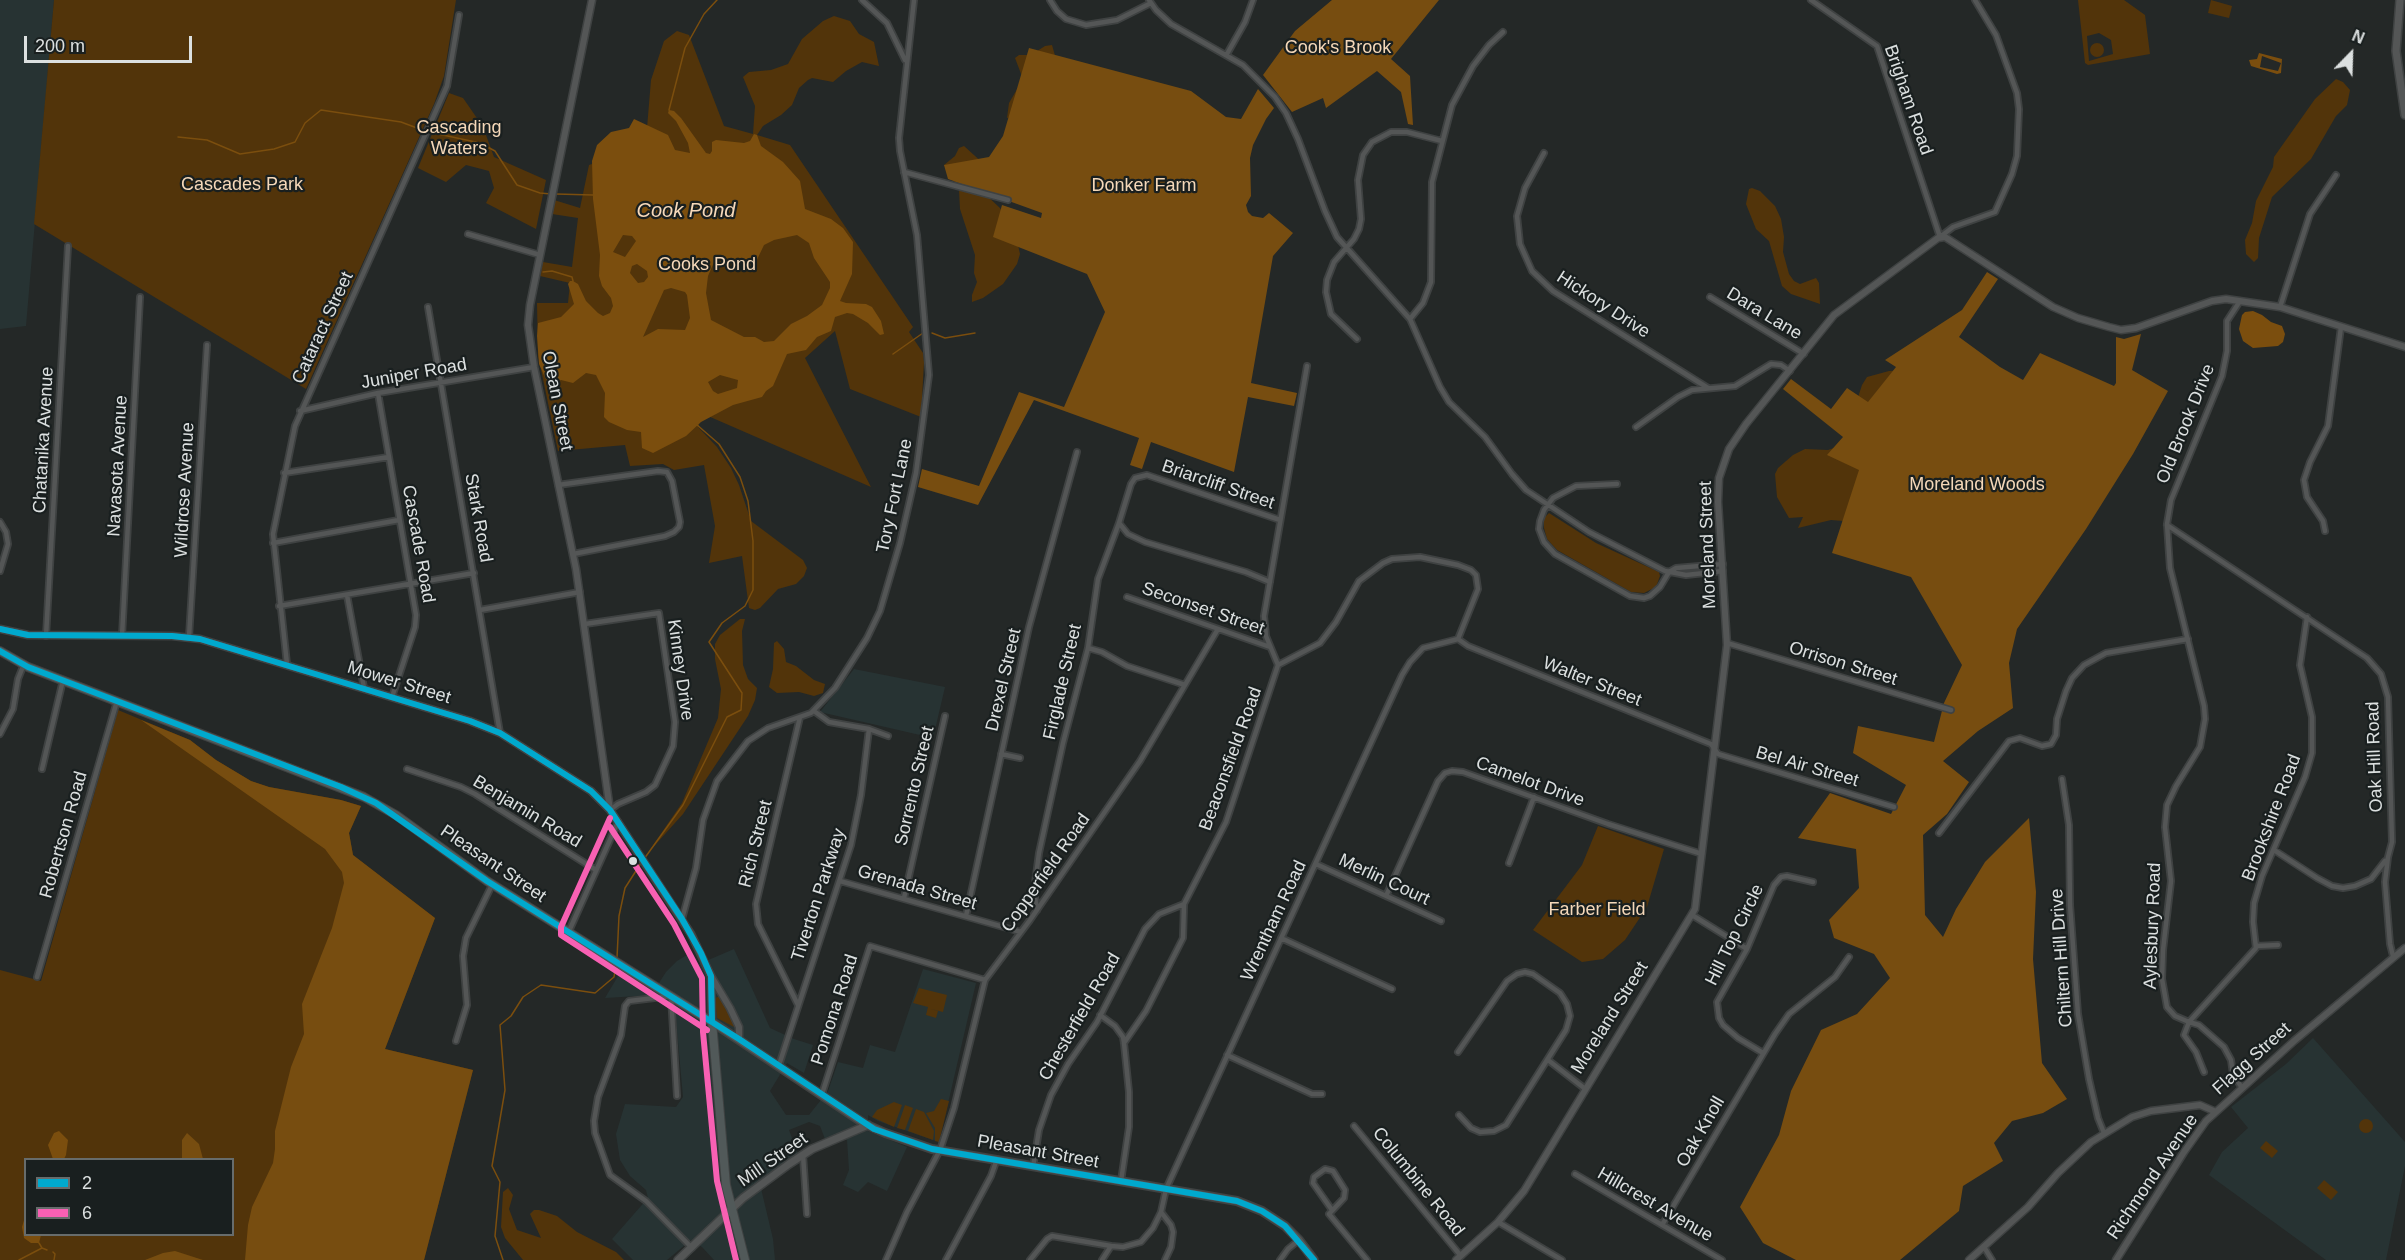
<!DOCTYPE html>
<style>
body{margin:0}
#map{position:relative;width:2405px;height:1260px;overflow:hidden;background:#242827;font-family:Helvetica,sans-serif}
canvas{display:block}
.legend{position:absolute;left:24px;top:1158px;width:210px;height:78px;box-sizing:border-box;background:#191f1f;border:2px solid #676c6c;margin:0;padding:8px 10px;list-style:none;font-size:18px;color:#dce0e0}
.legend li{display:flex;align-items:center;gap:12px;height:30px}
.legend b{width:30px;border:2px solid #676c6c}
.north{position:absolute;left:2321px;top:24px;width:60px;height:60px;-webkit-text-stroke:4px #191f1f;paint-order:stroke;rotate:23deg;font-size:16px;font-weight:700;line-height:24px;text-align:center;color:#dce0e0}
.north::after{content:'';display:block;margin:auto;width:21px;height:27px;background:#dce0e0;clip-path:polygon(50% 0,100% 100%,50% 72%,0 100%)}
.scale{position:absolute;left:24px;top:36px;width:168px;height:27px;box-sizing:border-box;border:3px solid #dce0e0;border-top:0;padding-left:8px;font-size:18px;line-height:21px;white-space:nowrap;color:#dce0e0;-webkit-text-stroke:4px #191f1f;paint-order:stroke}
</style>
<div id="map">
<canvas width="2405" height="1260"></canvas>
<ul class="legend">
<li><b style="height:8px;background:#00a9ce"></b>2</li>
<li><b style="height:8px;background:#f860b3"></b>6</li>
</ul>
<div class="north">N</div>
<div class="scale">200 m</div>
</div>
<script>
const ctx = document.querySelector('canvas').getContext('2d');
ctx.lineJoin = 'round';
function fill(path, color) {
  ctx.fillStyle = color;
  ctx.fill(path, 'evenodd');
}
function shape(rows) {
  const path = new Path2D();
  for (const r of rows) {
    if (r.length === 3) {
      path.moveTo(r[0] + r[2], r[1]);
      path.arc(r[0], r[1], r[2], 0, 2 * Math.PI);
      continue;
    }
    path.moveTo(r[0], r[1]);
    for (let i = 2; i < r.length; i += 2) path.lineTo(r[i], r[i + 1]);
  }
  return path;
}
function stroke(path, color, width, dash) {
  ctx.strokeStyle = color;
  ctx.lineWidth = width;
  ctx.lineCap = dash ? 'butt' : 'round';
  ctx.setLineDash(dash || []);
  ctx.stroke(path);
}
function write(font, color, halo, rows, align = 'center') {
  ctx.font = font + ' Helvetica,sans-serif';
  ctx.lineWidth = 4.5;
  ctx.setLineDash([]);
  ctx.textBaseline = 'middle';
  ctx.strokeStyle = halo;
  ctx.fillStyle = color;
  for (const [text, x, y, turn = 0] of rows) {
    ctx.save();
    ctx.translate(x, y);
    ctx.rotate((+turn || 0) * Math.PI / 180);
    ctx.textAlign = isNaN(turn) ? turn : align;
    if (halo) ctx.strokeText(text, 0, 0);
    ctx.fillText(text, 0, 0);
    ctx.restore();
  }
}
const built = shape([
 [0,0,54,0,26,326,0,329],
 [854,669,945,687,933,738,820,712],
 [734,949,770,1028,794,1039,813,1045,804,1073,787,1063,770,1091,786,1115,809,1115,828,1091,838,1062,863,1068,870,1045,895,1052,923,969,976,983,939,1142,878,1121,868,1115,868,1131,907,1147,887,1191,868,1182,858,1192,843,1185,849,1170,847,1140,839,1134,825,1139,820,1126,809,1122,789,1130,798,1154,759,1180,773,1239,775,1260,714,1260,702,1247,691,1240,667,1260,633,1260,612,1239,648,1198,646,1190,630,1176,620,1160,616,1134,625,1104,676,1107,683,1097,675,1008,655,995,605,998,621,971,653,992,666,972,677,961,692,952,699,964],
 [2313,1038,2405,1142,2405,1166,2386,1260,2326,1260,2209,1175,2222,1152,2248,1128,2231,1107,2286,1064]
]);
const green = shape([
 [54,0,456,0,444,76,434,104,306,389,34,224],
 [2078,0,2124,0,2145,15,2150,54,2088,65,2085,63],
 [2099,33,2111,40,2113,54,2089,61,2087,36],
 [2211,0,2232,6,2229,18,2208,13],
 [834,16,850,21,859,34,874,42,879,66,862,62,846,71,833,82,812,78,808,80,799,88,792,105,781,115,763,126,757,135,790,145,913,327,909,332,923,353,924,362,921,417,850,389,835,331,805,358,871,487,708,416,700,422,698,427,717,447,731,468,739,485,751,521,803,560,807,568,804,576,796,584,778,589,760,608,755,610,749,608,742,556,709,563,715,526,704,465,674,470,663,464,630,466,625,445,558,451,538,355,537,303,568,303,570,283,540,276,543,262,572,267,578,218,552,214,554,200,580,208,589,165,619,155,647,128,651,80,664,41,677,31,689,35,724,126,753,134,755,106,743,77,749,72,771,70,788,64,802,39,823,21],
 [2097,50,7],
 [1052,45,1058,66,1014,116,1007,118,1009,103,1023,79,1015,58,1019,55,1031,55,1045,46],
 [2336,79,2343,82,2350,90,2347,105,2336,116,2311,159,2272,197,2259,238,2258,258,2254,262,2246,254,2245,240,2252,223,2256,201,2273,167,2274,157,2315,99],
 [449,93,463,98,470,108,483,127,494,157,546,180,536,229,486,203,494,188,489,171,466,165,446,182,418,168],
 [964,146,985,165,985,194,1000,208,1018,245,1020,254,1017,264,1003,284,983,298,972,302,972,295,977,282,974,273,975,255,960,209,959,190,944,165,955,156,959,148],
 [1752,188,1760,191,1775,206,1781,219,1784,237,1783,252,1789,274,1794,281,1800,284,1816,278,1819,283,1820,304,1791,294,1782,286,1769,241,1756,229,1746,204,1749,189],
 [1905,370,1844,521,1831,520,1798,528,1803,517,1789,518,1777,497,1775,474,1778,468,1793,455,1805,449,1828,450,1834,448,1840,443,1847,431,1862,385,1867,377,1889,371],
 [1549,513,1596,543,1659,572,1660,576,1656,587,1644,593,1631,592,1557,550,1547,539,1544,528,1544,518],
 [740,619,745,619,742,631,743,665,748,679,757,688,755,700,748,716,683,814,647,854,682,803,718,718,721,689,715,659,715,644,720,635],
 [777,641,784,649,786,662,796,666,814,680,825,684,823,693,814,696,799,692,777,693,769,687,773,669,774,643],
 [118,710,190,740,216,760,251,781,269,787,341,800,361,806,349,833,353,855,435,918,385,1049,473,1070,424,1260,0,1260,0,970,41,981],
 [26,1160,232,1160,232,1234,26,1234],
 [1598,826,1664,849,1647,907,1625,940,1603,959,1582,962,1533,930,1582,865],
 [919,988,947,995,943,1012,931,1009,938,1011,936,1018,926,1015,928,1007,913,1003],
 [720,996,733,1022,734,1027,717,1018,715,998],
 [941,1099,949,1101,939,1142,935,1141,935,1128,926,1113,934,1111],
 [894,1102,902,1105,894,1127,872,1117,877,1110],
 [905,1105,913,1108,905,1130,897,1128],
 [916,1109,924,1112,934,1131,933,1140,908,1131],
 [2366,1126,7],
 [2266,1141,2278,1151,2272,1158,2260,1148],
 [2324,1180,2338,1192,2331,1200,2317,1188],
 [508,1188,513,1195,509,1209,517,1230,541,1238,530,1214,534,1210,539,1210,557,1216,577,1232,616,1252,624,1260,523,1260,505,1238,501,1227,503,1192]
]);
const forest = shape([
 [1332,0,1439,0,1391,59,1410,76,1413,125,1408,124,1401,92,1377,71,1326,108,1323,98,1292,112,1263,75,1295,31],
 [1029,48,1191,91,1226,117,1241,119,1258,89,1274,108,1266,119,1253,145,1250,158,1251,196,1246,205,1248,212,1252,216,1263,218,1269,213,1293,233,1273,256,1251,383,1297,393,1294,406,1248,397,1234,472,1151,442,1142,469,1130,465,1139,438,1034,400,978,505,918,487,922,469,979,486,1019,392,1064,407,1105,312,1087,274,993,237,1002,205,1041,218,1042,213,948,179,944,165,989,157,1003,136],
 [1987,272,1998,279,1959,337,2000,367,2023,380,2040,353,2114,386,2116,383,2116,337,2124,339,2141,334,2132,370,2168,391,2133,454,2086,529,2017,629,2009,663,2013,708,1978,731,1943,761,1969,782,1947,814,1923,835,1925,915,1943,937,1956,909,1985,862,2029,818,2036,892,2033,959,2042,1063,2067,1099,2043,1113,2012,1121,1994,1143,2003,1161,1963,1186,1959,1211,1900,1260,1796,1260,1763,1243,1740,1207,1779,1135,1791,1091,1821,1030,1857,1014,1890,978,1874,954,1834,938,1829,920,1859,888,1856,849,1798,838,1830,793,1891,814,1906,785,1853,753,1858,726,1934,742,1944,703,1962,665,1911,577,1832,553,1859,470,1827,455,1843,437,1783,389,1791,379,1831,409,1847,388,1868,402,1896,367,1885,360,1962,310],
 [141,720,190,740,216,760,251,781,269,787,341,800,361,806,349,833,353,855,435,918,385,1049,473,1070,424,1260,245,1260,248,1225,252,1207,273,1163,275,1149,275,1131,291,1067,304,1034,302,1004,332,928,344,883,342,872,325,849],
 [187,1133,199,1144,203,1159,182,1159,182,1140],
 [175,1251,203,1260,145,1260,163,1253]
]);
const water = shape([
 [2259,53,2282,59,2281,73,2277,74,2251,66,2249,60,2257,59],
 [2262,56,2281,63,2278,71,2260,67],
 [669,110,674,111,681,118,706,153,710,154,712,151,712,142,716,140,744,143,750,141,754,134,757,135,761,146,783,162,800,181,805,209,831,219,843,228,853,242,852,274,840,301,846,303,866,304,872,307,881,321,884,334,880,335,868,323,853,314,847,313,835,317,831,331,817,337,806,350,787,354,773,386,766,391,762,397,733,405,701,422,686,436,653,453,642,448,641,432,627,430,609,422,604,417,605,393,596,375,586,373,573,383,561,380,552,384,547,382,539,364,537,336,538,323,561,317,574,304,568,284,570,281,573,281,578,284,586,301,598,313,603,316,610,313,613,306,611,298,602,286,599,276,600,255,593,199,592,161,597,145,611,132,629,128,634,119,668,135,675,150,690,153,688,143,676,121,668,113],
 [623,235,632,236,636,241,625,257,613,252],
 [797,235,809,243,814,258,830,282,830,288,822,305,807,316,791,324,774,341,764,342,755,337,744,337,711,320,706,293,708,276,715,260,720,258,742,265,754,266,764,245,774,240],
 [637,264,647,271,648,277,644,282,638,283,630,273,632,266],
 [671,288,685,292,687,295,690,318,685,330,658,329,643,337,664,290],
 [720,375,738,380,737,388,718,394,713,391,708,382],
 [2253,311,2262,315,2271,322,2282,326,2285,334,2283,342,2278,346,2253,348,2243,341,2239,329,2242,315,2245,312],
 [59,1131,68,1140,66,1155,64,1159,53,1159,48,1145,54,1133],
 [25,1217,26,1234,41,1235,39,1243,31,1243,24,1238,22,1227]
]);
const stream = shape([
 [669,110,685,48,704,14,717,0],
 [429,132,480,143,495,151,517,185,540,193,551,194],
 [178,137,207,140,240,154,274,149,295,142,305,123,321,110,401,122,425,131],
 [556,194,593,195],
 [543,272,552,271,572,277,573,281],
 [932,333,945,338,975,333],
 [893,354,923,333],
 [644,859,683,805,727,717,741,710,742,693,709,642,722,623,745,606,753,590,753,541,748,501,740,477,719,444,696,424],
 [617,958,619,916,625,888,641,863],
 [39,1243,42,1248,47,1250],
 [53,1252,55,1254,54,1260],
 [19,1260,42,1248],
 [503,1260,495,1236,500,1182,492,1166,505,1090,500,1025,511,1016,523,997,541,985,595,993,614,977,616,965]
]);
const minor = shape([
 [862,0,887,23,905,60],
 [1050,0,1057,11,1066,19,1086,25,1117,20,1151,3],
 [1149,0,1156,10,1171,24,1243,65,1275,97,1286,113,1298,139,1325,211,1337,237,1410,319,1440,387,1449,402,1485,437,1512,474,1526,490,1589,532,1665,571,1686,575,1723,571],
 [1811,0,1877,46,1940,237,1953,227,1995,212,2012,174,2017,156,2019,109,2017,93,1996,35,1975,0],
 [1227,54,1245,22,1253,0],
 [1544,153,1525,188,1517,216,1520,244,1532,271,1553,291,1708,388],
 [904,172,1008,200],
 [468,234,540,255],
 [1710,297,1804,354],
 [428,307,500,733],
 [2280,307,2310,214,2336,175],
 [1410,319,1423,303,1431,282,1432,182,1452,105,1473,66,1489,45,1503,32],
 [1357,339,1331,314,1326,292,1327,280,1334,262,1354,239,1359,229,1361,219,1358,180,1363,155,1372,142,1391,132,1407,132,1442,141],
 [378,393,416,615,415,627,392,697],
 [300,411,378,393,534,367],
 [1636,427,1678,397,1692,390,1735,386,1771,364,1781,365,1790,371],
 [284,473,389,457],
 [1617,484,1576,486,1553,498,1544,510,1540,521,1539,529,1544,542,1555,554,1630,596,1644,598,1650,596,1660,587,1669,572],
 [558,485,658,471,667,472,672,481,680,522,679,527,674,532,665,536,573,554],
 [0,522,6,532,8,544,0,571],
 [1119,523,1128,534,1145,542,1246,572,1270,582],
 [2167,525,2367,658,2381,674,2388,697,2392,842,2388,857,2385,882,2390,944,2393,956],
 [2325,531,2323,521,2307,497,2304,480,2310,462,2328,426,2341,327],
 [273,543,399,520],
 [1669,572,1676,568,1723,564],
 [347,595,364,688],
 [1127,597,1270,647],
 [279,606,474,573],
 [480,610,580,592],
 [585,624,659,613,675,722,673,746,655,785,646,792,618,804,610,810],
 [46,636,68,246],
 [122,636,140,297],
 [189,637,207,345],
 [1458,639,1468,646,1711,744,1718,754,1894,807],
 [1727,643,1951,710],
 [1088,648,1102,652,1127,666,1185,685],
 [287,664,273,534,295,426,447,86,459,15],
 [814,711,829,722,869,729,888,736],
 [0,734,13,709,18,679,24,664],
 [1001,754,1020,758],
 [42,769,63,680],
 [407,769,461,787,475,794,596,870],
 [2062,779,2069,825,2070,905,2078,1014,2089,1079,2098,1118,2104,1133],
 [1939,833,2009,741,2020,738,2042,746,2051,744,2056,735,2057,719,2066,691,2072,678,2084,665,2106,653,2188,639],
 [2274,850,2317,878,2332,886,2343,888,2355,886,2371,879,2385,861],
 [1509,863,1534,797],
 [1316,864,1441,921],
 [840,881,1021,932],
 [1386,896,1438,781,1445,773,1452,771,1463,772,1608,824,1702,854],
 [904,898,945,716],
 [1037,910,1034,891,1039,853,1063,743,1088,648,1098,579,1119,523,1131,484,1135,478,1147,475,1280,520],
 [1692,915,1747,949],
 [966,916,1029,627,1077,452],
 [682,919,696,868,703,820,717,781,748,741,768,728,811,713,835,688,867,638,880,611,900,543,916,473,929,375,917,235,900,151,899,138,914,0],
 [569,931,618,822],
 [1281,938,1392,989],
 [2256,946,2278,945],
 [37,977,117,701],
 [798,1005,758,924,756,904,800,717],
 [1100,1015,1115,1026,1123,1037,1124,1043,1129,1092,1129,1127,1121,1181],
 [456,1041,467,1005,463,956,466,938,492,885],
 [1124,1043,1146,1011,1183,938,1184,904,1226,822,1278,665,1266,636,1264,616,1307,366],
 [1458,1052,1507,981,1517,974,1525,972,1533,974,1560,993,1567,1004,1570,1016,1566,1030,1506,1125,1494,1131,1480,1132,1471,1128,1459,1115],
 [1763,1053,1738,1038,1723,1025,1719,1018,1717,1002,1747,949,1774,885,1781,877,1787,876,1813,882],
 [1227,1055,1312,1094,1322,1094],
 [1548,1060,1584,1088],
 [779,1065,851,845,861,795,869,729],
 [2204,1072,2196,1052,2184,1035,2189,1022,2175,1016,2167,1007,2162,979,2163,950,2171,881,2165,827,2167,805,2176,786,2200,747,2205,719,2204,706,2170,568,2167,524,2171,500,2222,376,2227,351,2227,321,2240,301],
 [2242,1088,2233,1074,2231,1060,2224,1047,2199,1025,2189,1022,2256,948,2253,922,2254,903,2262,876,2305,777,2312,753,2312,717,2300,665,2307,617],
 [822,1094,870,946,985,980],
 [677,1096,671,996,629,1001,625,1006,621,1035,598,1097,594,1121,595,1133,610,1175,646,1201,692,1248],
 [1354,1126,1461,1256],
 [803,1155,807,1214],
 [1033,1167,1039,1130,1051,1095,1068,1064,1097,1022,1145,929,1159,914,1184,904],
 [1575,1174,1722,1260],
 [1332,1210,1313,1183,1314,1177,1325,1169,1333,1171,1345,1190,1344,1198,1329,1214,1367,1260],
 [1161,1212,1171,1225,1173,1232,1171,1247,1165,1260],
 [1498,1222,1562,1260],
 [1662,1225,1775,1034,1789,1014,1835,977,1849,957],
 [1984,1247,1992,1260],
 [886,1260,907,1212,940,1150,954,1108,985,980,1030,920,1140,761,1218,629],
 [946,1260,991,1176,997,1159],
 [1030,1260,1047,1239,1052,1236,1111,1246],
 [1102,1260,1111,1246,1123,1247,1141,1242,1153,1228,1161,1212,1166,1189,1402,675,1410,662,1423,648,1458,639,1478,589,1476,575,1471,570,1458,565,1420,557,1392,559,1383,563,1359,581,1336,622,1320,643,1278,665],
 [1280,1260,1288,1249,1299,1240]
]);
const tertiary = shape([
 [592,0,530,305,528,325,534,367,576,569,610,810],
 [0,629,28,635,172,636,200,639,470,721,500,733,591,791,610,810,691,934,711,976,730,1008,739,1027,739,1039],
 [711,976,712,1022],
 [1456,1260,1498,1222,1524,1191,1695,909,1727,645,1718,502,1719,478,1729,449,1746,424,1834,315,1938,238,1945,237,2053,307,2078,318,2109,327,2121,330,2136,328,2212,301,2226,299,2280,307,2405,347],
 [1969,1260,2028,1207,2058,1173,2091,1142,2132,1117,2151,1111,2200,1105,2216,1112,2294,1041,2405,948],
 [2116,1260,2184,1152,2206,1121,2216,1112]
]);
const secondary = shape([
 [2400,0,2396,51,2405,115],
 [712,1022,865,1124,885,1133,932,1149,1237,1201,1262,1211,1285,1226,1299,1240,1314,1260],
 [678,1260,743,1198,789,1164,812,1149,868,1125]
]);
const primary = shape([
 [0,651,28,667,364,797,396,815,487,881,712,1022,726,1185,745,1260]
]);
const bus1 = shape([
 [0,629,28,635,172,636,200,639,470,721,500,733,591,791,610,810,682,919,701,953,711,976,712,1022],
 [0,651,28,667,341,787,376,803,487,881,739,1039,874,1129,932,1149,1237,1201,1262,1211,1285,1226,1314,1260]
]);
const bus2 = shape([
 [610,818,561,927,561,935,707,1030],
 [610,827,674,924,702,978,703,1032,717,1181,736,1260]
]);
const markers = [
 [633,861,5,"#dce0e0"]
];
const parkNames = [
 ["Cook's Brook",1338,48],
 ["Cascading",459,128],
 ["Waters",459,149],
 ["Cascades Park",242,185],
 ["Donker Farm",1144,186],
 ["Cooks Pond",707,265],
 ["Moreland Woods",1977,485],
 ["Farber Field",1597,910]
];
const streetNames = [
 ["Brigham Road",1908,100,71],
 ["Hickory Drive",1603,305,33],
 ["Dara Lane",1764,314,31],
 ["Cataract Street",323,328,-65],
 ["Juniper Road",414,374,-10],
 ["Olean Street",557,401,79],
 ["Old Brook Drive",2186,424,-68],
 ["Chatanika Avenue",44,440,-87],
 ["Navasota Avenue",118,466,-87],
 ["Briarcliff Street",1218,485,19],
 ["Wildrose Avenue",185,490,-87],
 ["Tory Fort Lane",895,496,-78],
 ["Stark Road",478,518,80],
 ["Cascade Road",418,544,80],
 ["Moreland Street",1708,545,-92],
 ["Seconset Street",1203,609,19],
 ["Orrison Street",1843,664,17],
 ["Kinney Drive",680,670,82],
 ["Drexel Street",1004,680,-77],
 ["Firglade Street",1063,682,-77],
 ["Walter Street",1592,682,22],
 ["Mower Street",399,683,17],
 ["Oak Hill Road",2375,757,-92],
 ["Beaconsfield Road",1231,759,-70],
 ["Bel Air Street",1807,767,16],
 ["Camelot Drive",1530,782,20],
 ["Sorrento Street",915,786,-77],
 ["Benjamin Road",527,812,31],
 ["Brookshire Road",2272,818,-69],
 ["Robertson Road",64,835,-74],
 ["Rich Street",756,844,-76],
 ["Pleasant Street",493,864,34],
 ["Copperfield Road",1046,873,-55],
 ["Merlin Court",1384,880,25],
 ["Grenada Street",917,888,16],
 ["Tiverton Parkway",819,895,-72],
 ["Wrentham Road",1274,921,-65],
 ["Aylesbury Road",2153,926,-88],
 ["Hill Top Circle",1735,935,-64],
 ["Chiltern Hill Drive",2062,958,-94],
 ["Pomona Road",835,1010,-72],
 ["Chesterfield Road",1080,1017,-60],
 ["Moreland Street",1610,1018,-58],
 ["Flagg Street",2252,1059,-42],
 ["Oak Knoll",1701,1132,-60],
 ["Pleasant Street",1038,1152,10],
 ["Mill Street",773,1160,-35],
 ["Richmond Avenue",2153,1177,-56],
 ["Columbine Road",1418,1182,51],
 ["Hillcrest Avenue",1655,1205,30]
];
const waterNames = [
 ["Cook Pond",686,211]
];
fill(built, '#273333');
fill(green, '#52340a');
fill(forest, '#774d10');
fill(water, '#7b4e0e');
stroke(stream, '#7b4e0e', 1.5);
stroke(minor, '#3f4242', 8);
stroke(tertiary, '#3f4242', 9);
stroke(secondary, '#3f4242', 10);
stroke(primary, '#3f4242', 10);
stroke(minor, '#545656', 4.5);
stroke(tertiary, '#545656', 6);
stroke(secondary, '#545656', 7);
stroke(primary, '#515959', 8);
stroke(bus1, '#00a9ce', 6);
stroke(bus2, '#f860b3', 6);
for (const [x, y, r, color] of markers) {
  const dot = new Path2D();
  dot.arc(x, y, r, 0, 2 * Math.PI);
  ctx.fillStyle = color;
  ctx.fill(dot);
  stroke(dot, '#191f1f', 2);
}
write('18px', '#f5d8b9', '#191f1f', parkNames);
write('18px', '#dce0e0', '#191f1f', streetNames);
write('italic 20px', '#f7d9ba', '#191f1f', waterNames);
</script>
